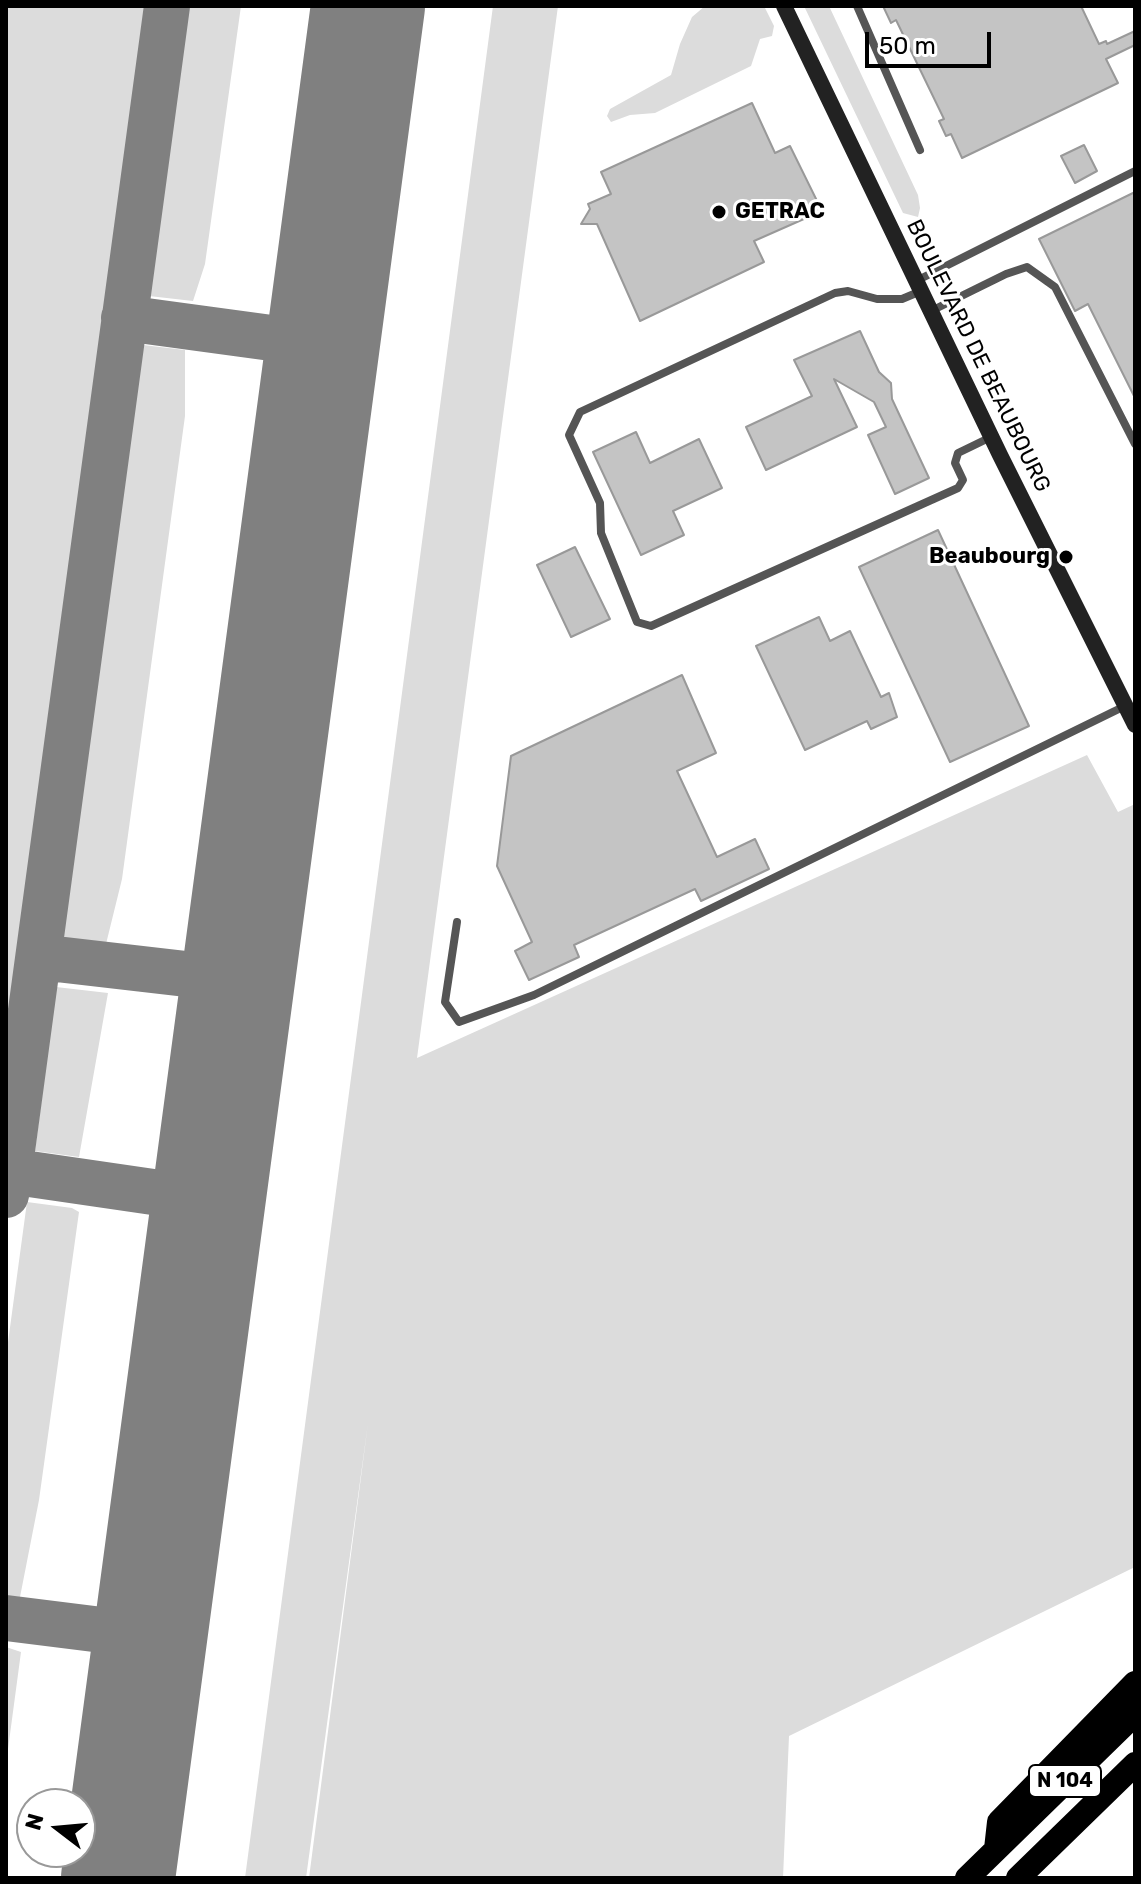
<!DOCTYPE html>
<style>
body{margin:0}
#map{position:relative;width:1141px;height:1884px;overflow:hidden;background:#fff;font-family:Rubik,sans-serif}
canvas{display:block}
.frame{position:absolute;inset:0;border:8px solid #000;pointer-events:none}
.north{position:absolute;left:16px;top:1788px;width:80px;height:80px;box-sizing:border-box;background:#fff;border:2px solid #999;border-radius:50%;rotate:286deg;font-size:22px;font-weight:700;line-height:32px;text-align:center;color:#000}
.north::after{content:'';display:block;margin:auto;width:28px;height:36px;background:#000;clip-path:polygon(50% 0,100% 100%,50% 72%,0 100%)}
.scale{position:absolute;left:865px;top:32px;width:126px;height:36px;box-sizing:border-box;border:4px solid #000;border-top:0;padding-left:10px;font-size:24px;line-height:28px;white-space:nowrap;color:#000;-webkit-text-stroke:6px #fff;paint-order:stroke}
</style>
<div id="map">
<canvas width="1141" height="1884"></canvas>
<div class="frame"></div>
<div class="north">N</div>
<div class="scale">50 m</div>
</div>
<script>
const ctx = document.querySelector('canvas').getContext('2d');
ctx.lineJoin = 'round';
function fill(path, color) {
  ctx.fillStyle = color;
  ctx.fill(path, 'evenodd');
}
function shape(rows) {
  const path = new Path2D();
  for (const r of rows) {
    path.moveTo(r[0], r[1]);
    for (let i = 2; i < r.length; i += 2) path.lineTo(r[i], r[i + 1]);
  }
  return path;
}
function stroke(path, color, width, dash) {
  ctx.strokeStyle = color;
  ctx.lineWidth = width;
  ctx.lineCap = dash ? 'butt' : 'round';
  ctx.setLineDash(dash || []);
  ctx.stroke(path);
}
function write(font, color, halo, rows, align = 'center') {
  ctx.font = font + ' Rubik,sans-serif';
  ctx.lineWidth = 6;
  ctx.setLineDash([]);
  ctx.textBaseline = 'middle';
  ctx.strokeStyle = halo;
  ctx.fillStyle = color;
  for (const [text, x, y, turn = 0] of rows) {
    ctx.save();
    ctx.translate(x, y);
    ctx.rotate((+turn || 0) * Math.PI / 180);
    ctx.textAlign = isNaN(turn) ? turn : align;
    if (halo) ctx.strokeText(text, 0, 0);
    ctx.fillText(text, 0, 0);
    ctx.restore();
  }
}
const green = shape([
 [6,6,151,6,6,1078],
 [185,6,241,6,205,264,193,301,149,296],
 [493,6,558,6,417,1058,1087,755,1118,812,1135,804,1135,1567,789,1736,783,1878,309,1878,368,1423,306,1878,245,1878],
 [705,6,764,6,774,26,772,36,760,39,751,66,655,113,630,115,611,122,607,116,610,109,671,75,680,44,692,17],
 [804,6,829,6,918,195,920,208,918,217,903,213],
 [143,345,185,350,185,416,122,879,106,944,62,940],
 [56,987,108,993,79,1157,35,1151],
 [27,1202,72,1208,79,1212,39,1500,20,1597,6,1596,6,1357],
 [6,1647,21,1652,6,1764]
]);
const taxiway = shape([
 [124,318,323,345],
 [39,957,238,980],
 [9,1171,208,1200],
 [6,1195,167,6],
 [6,1618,150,1636]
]);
const runway = shape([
 [118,1878,368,6]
]);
const building = shape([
 [883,6,1081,6,1099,44,1106,41,1107,44,1135,31,1135,45,1106,59,1118,83,962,158,951,134,946,136,939,121,944,119,896,20,891,23,883,6],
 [752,103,775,153,790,146,822,211,754,241,764,262,640,321,597,224,581,224,590,209,588,204,611,194,601,172,752,103],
 [1084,145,1097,171,1075,183,1061,156,1084,145],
 [1135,192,1135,398,1088,304,1075,311,1039,239,1135,192],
 [860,331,879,372,891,383,892,399,929,478,895,494,868,435,886,427,874,402,834,379,857,427,766,470,746,427,812,396,794,360,860,331],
 [636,432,650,463,699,439,722,488,673,511,684,535,641,555,593,452,636,432],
 [938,530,1029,726,950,762,859,567,938,530],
 [575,547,610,619,571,637,537,565,575,547],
 [819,617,830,641,850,631,881,697,889,693,897,717,871,729,867,721,805,750,756,646,819,617],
 [682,675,716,753,677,771,717,857,755,839,769,869,701,901,695,889,574,945,579,957,529,980,515,951,532,942,497,866,511,756,682,675]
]);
const lane = shape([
 [857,6,920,150],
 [916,281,1135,171],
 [921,291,902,299,877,299,848,291,835,293,580,412,569,435,600,503,601,533,637,622,651,626,958,488,963,480,955,463,958,453,991,437],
 [931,311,1006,274,1027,267,1055,287,1135,444],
 [457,922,445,1002,459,1022,534,995,1125,706]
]);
const secondary = shape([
 [784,6,1000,455,1135,725]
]);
const highway = shape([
 [996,1849,999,1822,1135,1683],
 [967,1878,1135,1714],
 [1018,1878,1135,1764]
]);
const markers = [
 [719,212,8,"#000"],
 [1066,557,8,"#000"]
];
const shields = [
 [1065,1781,72]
];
const shieldNames = [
 ["N 104",1065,1781]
];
const poiNames = [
 ["GETRAC",735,212],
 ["Beaubourg",1050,557,"right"]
];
const streetNames = [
 ["BOULEVARD DE BEAUBOURG",978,356,64]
];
fill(green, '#dcdcdc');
stroke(taxiway, '#808080', 46);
stroke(runway, '#808080', 114);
fill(building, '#c4c4c4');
stroke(building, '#999', 2);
stroke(lane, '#555', 8);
stroke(secondary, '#222', 16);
stroke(highway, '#000', 24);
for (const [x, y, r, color] of markers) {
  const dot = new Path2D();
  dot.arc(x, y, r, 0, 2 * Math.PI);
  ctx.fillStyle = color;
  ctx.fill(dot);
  stroke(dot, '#fff', 3);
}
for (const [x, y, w] of shields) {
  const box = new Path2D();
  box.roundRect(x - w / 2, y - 16, w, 32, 6);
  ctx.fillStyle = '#fff';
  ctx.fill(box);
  stroke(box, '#000', 2);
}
write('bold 20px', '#000', null, shieldNames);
write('bold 22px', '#000', '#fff', poiNames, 'left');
write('22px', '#000', '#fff', streetNames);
</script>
